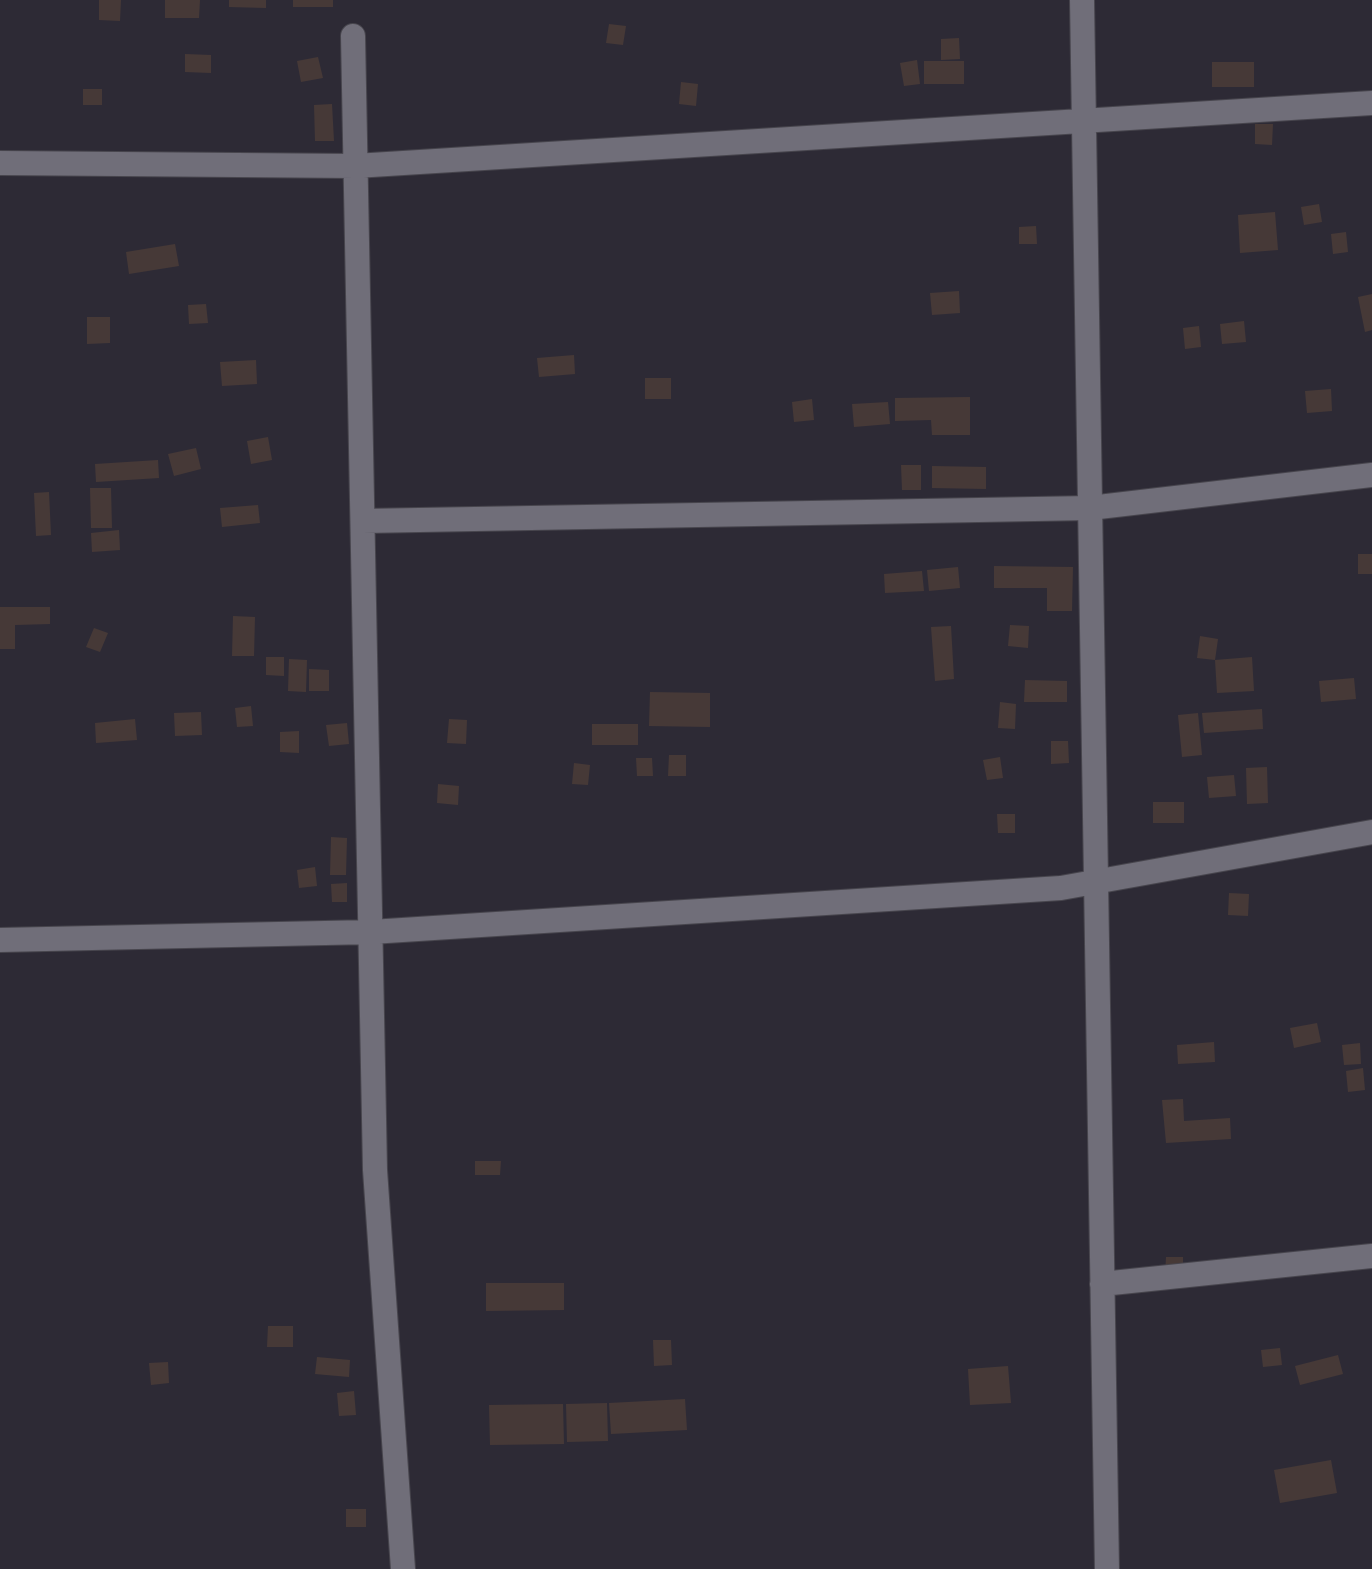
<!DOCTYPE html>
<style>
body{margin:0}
canvas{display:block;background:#2d2a35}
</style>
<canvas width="1372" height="1569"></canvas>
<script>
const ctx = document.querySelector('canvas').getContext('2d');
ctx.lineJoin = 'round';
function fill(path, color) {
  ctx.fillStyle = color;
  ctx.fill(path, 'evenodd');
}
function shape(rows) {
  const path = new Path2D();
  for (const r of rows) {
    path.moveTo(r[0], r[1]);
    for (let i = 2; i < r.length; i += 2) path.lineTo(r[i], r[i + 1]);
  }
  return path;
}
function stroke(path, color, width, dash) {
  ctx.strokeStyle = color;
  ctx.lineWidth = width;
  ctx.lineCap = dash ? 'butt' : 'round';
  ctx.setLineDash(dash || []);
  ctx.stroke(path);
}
const building = shape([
 [99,0,121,0,120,21,99,20],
 [165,0,200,0,199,18,165,18],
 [229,0,266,0,266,8,229,7],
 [293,0,333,0,333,7,293,7],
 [609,24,626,26,623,45,606,43],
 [959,38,960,59,941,60,941,39],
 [185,54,211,55,211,73,185,72],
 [318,57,323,78,301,82,297,61],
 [917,60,920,84,904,86,900,63],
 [924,61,964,61,964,84,924,84],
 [1212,62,1254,62,1254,87,1212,87],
 [681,82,698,84,696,106,679,104],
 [83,89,102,89,102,105,83,105],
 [332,104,334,141,315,141,314,105],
 [1255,124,1273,124,1272,145,1255,144],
 [1319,204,1322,222,1304,225,1301,207],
 [1275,212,1278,250,1240,253,1238,215],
 [1036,226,1037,244,1019,244,1019,227],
 [1346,232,1348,252,1333,254,1331,234],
 [175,244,179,266,129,274,126,252],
 [959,291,960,313,932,315,930,293],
 [1372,294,1372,330,1365,332,1358,297],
 [206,304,208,323,189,324,188,305],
 [87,317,110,317,110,343,87,344],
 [1244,321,1246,342,1222,344,1220,324],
 [1199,326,1201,347,1185,349,1183,328],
 [574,355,575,374,539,377,537,358],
 [256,360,257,384,222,386,220,362],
 [645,378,671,378,671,399,645,399],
 [1331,389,1332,411,1307,413,1305,391],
 [970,397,970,435,932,435,931,420,895,421,895,398],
 [812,399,814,420,794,422,792,402],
 [888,402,890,424,854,427,852,404],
 [268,437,272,460,251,464,247,441],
 [196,448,201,469,174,476,168,454],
 [158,460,159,478,96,482,95,464],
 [901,465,921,465,921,490,902,490],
 [932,466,986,467,986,489,932,488],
 [90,488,111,488,112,528,91,528],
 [49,492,51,535,36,536,34,493],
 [258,505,260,523,222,527,220,508],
 [119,530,120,550,92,552,91,533],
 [1358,554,1372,554,1372,574,1358,574],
 [994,566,1073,567,1072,611,1047,611,1047,588,994,588],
 [958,567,960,588,929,591,927,570],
 [922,571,924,591,885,593,884,574],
 [0,607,50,607,50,624,15,625,15,649,0,649],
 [233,616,255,617,254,656,232,656],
 [1010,625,1029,626,1028,648,1008,646],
 [951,626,954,679,935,681,931,627],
 [94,628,108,633,100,652,86,647],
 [1200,636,1218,639,1215,660,1197,658],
 [266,657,284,657,284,676,266,675],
 [1252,657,1254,691,1217,693,1215,660],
 [289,659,307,660,306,692,288,691],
 [309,669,329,670,329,691,309,691],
 [1354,678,1356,699,1321,702,1319,681],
 [1025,680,1067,681,1067,702,1024,702],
 [650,692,710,693,710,727,649,726],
 [1000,702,1016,704,1015,729,998,728],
 [251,706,253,726,237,727,235,708],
 [1262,709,1263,729,1204,733,1202,713],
 [201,712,202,735,175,736,174,713],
 [1198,713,1202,755,1182,757,1178,715],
 [135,719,137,740,96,743,95,723],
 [449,719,467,720,466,744,447,743],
 [347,723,349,744,329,746,326,725],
 [592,724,638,724,638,745,592,745],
 [299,731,299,753,280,752,280,732],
 [1051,741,1068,741,1069,763,1051,764],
 [669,755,686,755,686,776,668,776],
 [1000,757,1003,778,987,780,983,760],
 [636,758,652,758,653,776,637,776],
 [574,763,590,765,588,785,572,784],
 [1267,767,1268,803,1247,804,1246,768],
 [1234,775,1236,796,1209,798,1207,777],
 [438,784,459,786,458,805,437,803],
 [1153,802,1184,802,1184,823,1153,823],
 [997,814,1015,814,1015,833,998,833],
 [331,837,347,838,346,875,330,875],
 [315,867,317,886,299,888,297,870],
 [347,883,347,902,332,902,331,884],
 [1229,893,1249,894,1248,916,1228,915],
 [1317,1023,1321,1042,1294,1048,1290,1028],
 [1214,1042,1215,1062,1178,1064,1177,1045],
 [1360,1043,1361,1064,1344,1065,1342,1045],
 [1363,1068,1365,1090,1348,1092,1346,1071],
 [1183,1099,1184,1121,1230,1118,1231,1139,1166,1143,1162,1100],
 [475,1161,501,1161,500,1175,475,1175],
 [1166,1257,1183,1257,1183,1276,1165,1276],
 [486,1283,564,1283,564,1310,486,1311],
 [268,1326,293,1326,293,1347,267,1347],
 [653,1340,671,1340,672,1365,654,1366],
 [1280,1348,1282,1365,1263,1367,1261,1350],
 [1338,1355,1343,1374,1300,1385,1295,1366],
 [317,1357,350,1360,349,1377,315,1374],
 [168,1362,169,1383,151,1385,149,1363],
 [1008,1366,1011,1403,970,1405,968,1369],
 [354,1391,356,1415,339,1416,337,1393],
 [685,1399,687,1430,611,1434,609,1403],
 [607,1403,608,1441,567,1442,566,1404],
 [563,1404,564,1444,490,1445,489,1405],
 [1331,1460,1337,1493,1280,1503,1274,1470],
 [346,1509,366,1509,366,1527,346,1527]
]);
const street = shape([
 [1082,0,1107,1569],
 [353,36,375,1170,403,1569],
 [0,163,355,166,1372,103],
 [363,521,1090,508,1372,475],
 [0,940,371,932,1061,888,1372,832],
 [1102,1284,1372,1256]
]);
fill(building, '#463937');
stroke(street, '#47454d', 26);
stroke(street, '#706e79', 24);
</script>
